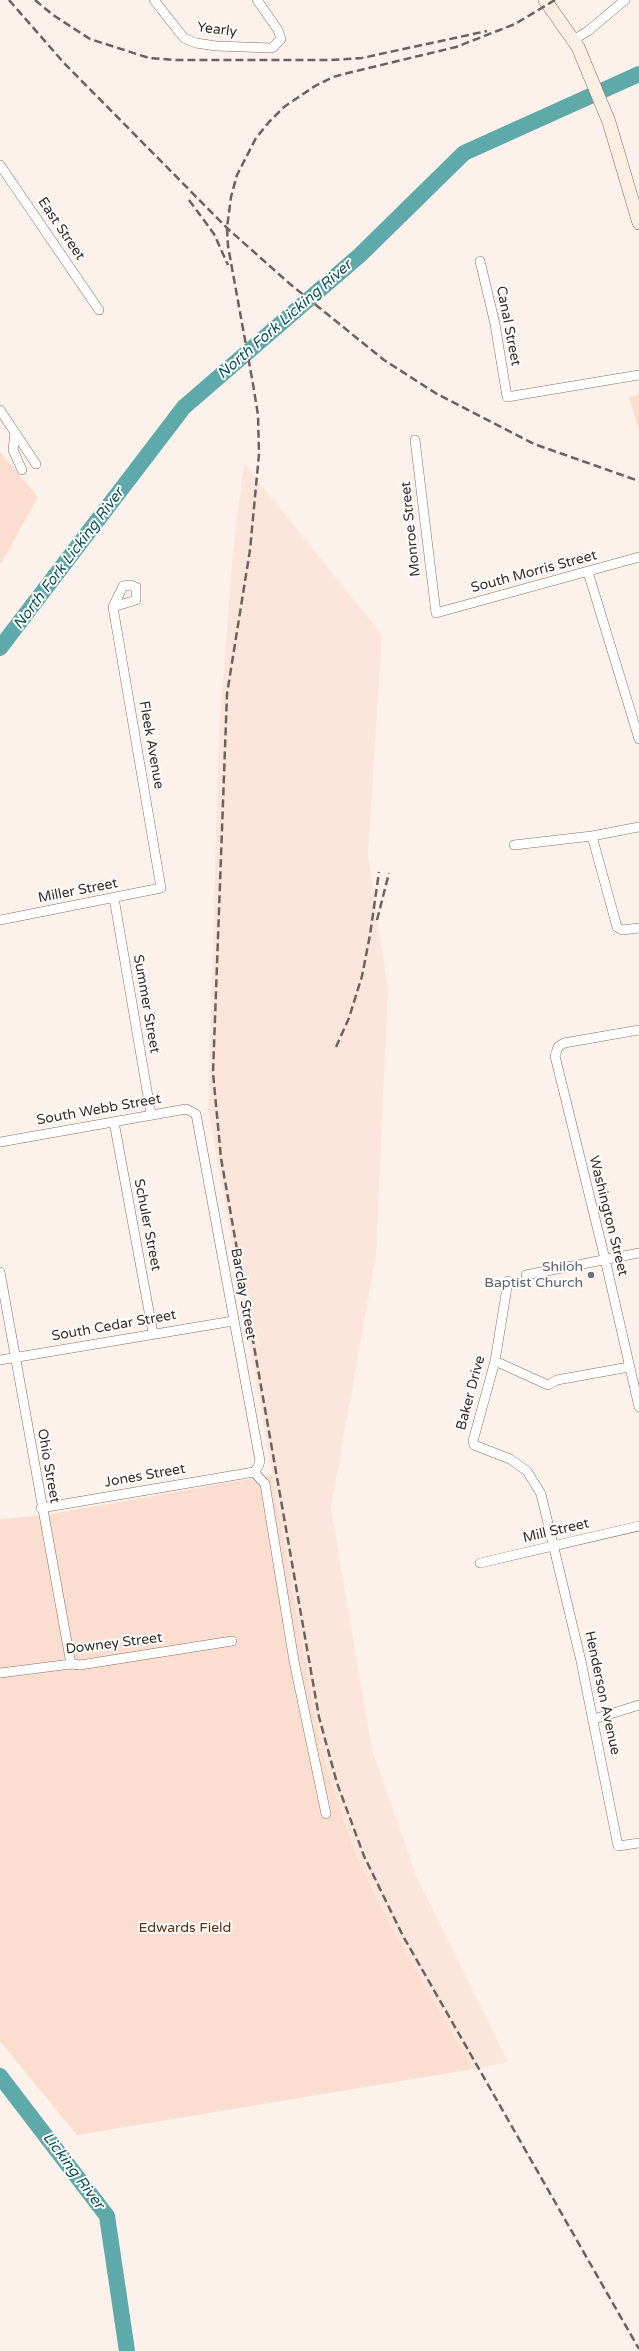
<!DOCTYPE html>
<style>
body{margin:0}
canvas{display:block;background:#fdf1ec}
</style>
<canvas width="639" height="2351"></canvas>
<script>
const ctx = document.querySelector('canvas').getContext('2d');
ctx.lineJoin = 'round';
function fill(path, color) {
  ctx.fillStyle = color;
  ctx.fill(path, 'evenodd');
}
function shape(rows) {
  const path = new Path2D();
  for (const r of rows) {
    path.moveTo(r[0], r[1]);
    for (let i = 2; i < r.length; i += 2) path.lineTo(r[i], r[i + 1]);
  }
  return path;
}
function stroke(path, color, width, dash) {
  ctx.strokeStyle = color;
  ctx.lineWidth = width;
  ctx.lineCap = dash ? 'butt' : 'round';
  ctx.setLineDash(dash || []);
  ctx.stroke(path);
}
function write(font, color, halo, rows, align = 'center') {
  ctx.font = font + ' "Varela Round",sans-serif';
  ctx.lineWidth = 4;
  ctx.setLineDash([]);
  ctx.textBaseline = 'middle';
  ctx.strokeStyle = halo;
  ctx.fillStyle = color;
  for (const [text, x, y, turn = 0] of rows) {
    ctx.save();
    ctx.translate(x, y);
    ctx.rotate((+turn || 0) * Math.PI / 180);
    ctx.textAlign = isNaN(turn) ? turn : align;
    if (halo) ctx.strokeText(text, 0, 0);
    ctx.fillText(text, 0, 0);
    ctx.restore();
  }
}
const built = shape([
 [244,463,382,635,368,854,388,991,376,1255,331,1508,372,1750,417,1878,508,2062,473,2069,390,1925,354,1851,321,1750,208,1108,219,731,233,552]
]);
const green = shape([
 [639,394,639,431,629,397],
 [0,452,38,497,0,565],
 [272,1475,321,1750,354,1851,390,1925,473,2069,77,2135,0,2041,0,1519,45,1515]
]);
const river = shape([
 [0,648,184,407,360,255,464,153,639,74],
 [0,2076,107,2216,127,2351]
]);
const minor = shape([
 [154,0,184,38,196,43,216,46,272,48,281,39,278,30,257,0],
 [573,40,588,31,625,0],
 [0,165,99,310],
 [480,261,495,324,507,397,639,375],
 [0,410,36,464],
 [15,432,13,450,22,470],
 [415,440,436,613,639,557],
 [588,572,639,739],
 [130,585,136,587,136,600,113,607,123,586,130,585],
 [592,836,617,927,622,930,639,928],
 [514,845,592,836,639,827],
 [114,898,151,1114],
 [0,920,161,888,113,607],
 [639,1030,564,1043,558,1047,555,1056,605,1259,639,1407],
 [114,1122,153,1333],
 [0,1142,186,1109,196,1114,260,1461,258,1467,254,1472],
 [0,1272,71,1664],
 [526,1275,639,1253],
 [508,1281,495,1361,473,1441,474,1445,510,1459,527,1471,541,1494,581,1661,618,1846,639,1843],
 [0,1360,233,1321],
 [495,1361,548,1385,557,1380,629,1367],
 [254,1472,265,1484,294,1661,326,1814],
 [41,1508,254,1472],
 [480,1563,639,1526],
 [0,1673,71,1664,80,1665,232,1641],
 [594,1719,639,1705]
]);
const secondary = shape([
 [545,0,578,47,609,122,639,223]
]);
const rail = shape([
 [9,0,64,63,227,228,290,284,384,360,437,394,534,444,639,481],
 [35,0,53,15,90,39,149,58,176,60,331,60,362,58,487,31],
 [555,0,515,24,456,47,352,72,333,77,315,86,284,107,269,122,256,138,237,175,231,197,227,228,228,246,253,384,258,415,259,454,250,550,227,694,213,1073,221,1158,319,1717,337,1783,364,1856,403,1936,639,2349],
 [189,200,214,234,228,265],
 [377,920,389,873],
 [336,1047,349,1018,362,976,370,935,379,872]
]);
const markers = [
 [591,1275,4,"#6b7280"]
];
const streetNames = [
 ["Yearly",217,30,7],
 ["East Street",61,229,56],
 ["Canal Street",508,326,79],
 ["Monroe Street",411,529,-96],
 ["South Morris Street",534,572,-15],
 ["Fleek Avenue",151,745,80],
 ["Miller Street",78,891,-11],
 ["Summer Street",146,1004,80],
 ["South Webb Street",99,1110,-10],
 ["Washington Street",608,1216,76],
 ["Schuler Street",147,1225,79],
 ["Barclay Street",243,1294,80],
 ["South Cedar Street",114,1326,-10],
 ["Baker Drive",471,1393,-75],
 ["Ohio Street",48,1466,80],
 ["Jones Street",145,1476,-10],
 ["Mill Street",556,1531,-13],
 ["Downey Street",114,1644,-7],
 ["Henderson Avenue",602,1693,78]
];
const worshipNames = [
 ["Shiloh",583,1267],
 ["Baptist Church",583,1283]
];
const parkNames = [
 ["Edwards Field",185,1928]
];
const waterNames = [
 ["North Fork Licking River",285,320,-41],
 ["North Fork Licking River",69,559,-53],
 ["Licking River",73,2171,53]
];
fill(built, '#fce6dc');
fill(green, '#fcded0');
stroke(river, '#5ea9aa', 16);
stroke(minor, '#876f63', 10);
stroke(secondary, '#876f63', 14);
stroke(minor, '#fff', 9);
stroke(secondary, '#fbeee3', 13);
stroke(rail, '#6c625d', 2.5, [8, 4]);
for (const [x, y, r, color] of markers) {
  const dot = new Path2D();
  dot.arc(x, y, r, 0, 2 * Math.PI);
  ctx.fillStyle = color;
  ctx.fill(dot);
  stroke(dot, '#fff', 1.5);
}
write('14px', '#382e29', '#fff', streetNames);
write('14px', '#5b616d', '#fff', worshipNames, 'right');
write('14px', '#612e12', '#fff', parkNames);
write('italic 15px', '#0d5253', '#fff', waterNames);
</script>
